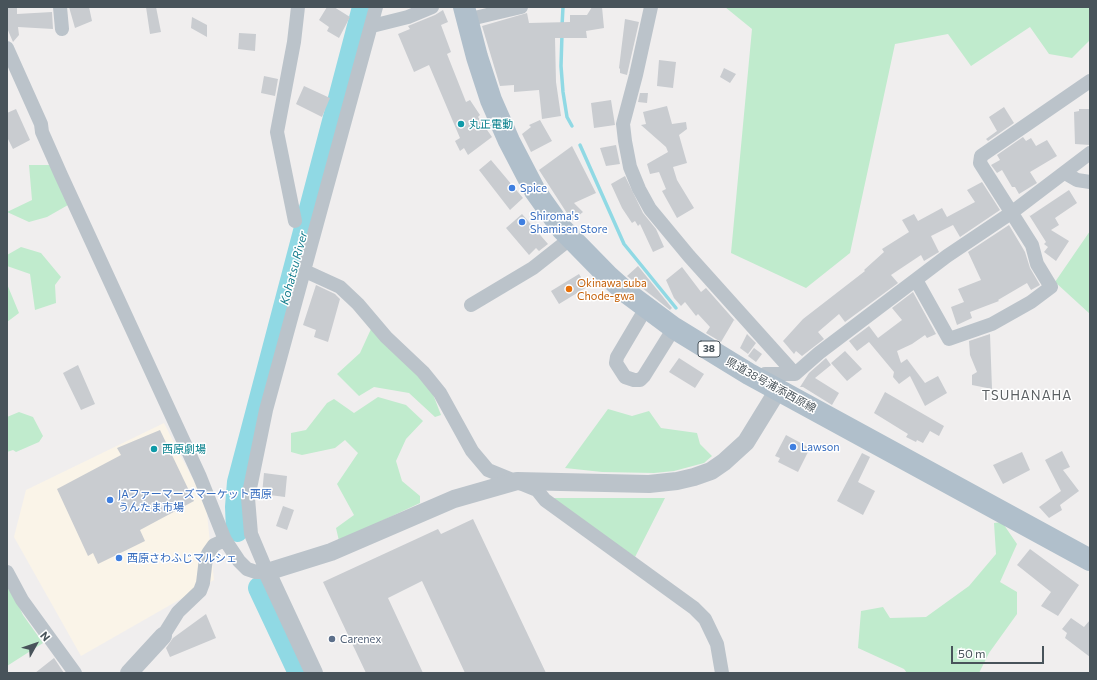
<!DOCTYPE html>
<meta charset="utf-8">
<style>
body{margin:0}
#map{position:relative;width:1097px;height:680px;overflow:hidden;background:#f0eeee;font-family:Commissioner,sans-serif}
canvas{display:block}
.frame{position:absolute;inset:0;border:8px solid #48535a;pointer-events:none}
.north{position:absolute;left:16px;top:624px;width:40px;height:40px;-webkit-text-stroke:3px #fff;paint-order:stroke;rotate:50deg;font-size:11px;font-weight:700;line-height:16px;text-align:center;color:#48535a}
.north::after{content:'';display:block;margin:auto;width:14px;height:18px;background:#48535a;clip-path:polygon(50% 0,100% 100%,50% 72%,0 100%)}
.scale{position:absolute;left:951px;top:646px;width:93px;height:18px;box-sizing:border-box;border:2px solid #48535a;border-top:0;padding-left:5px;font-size:12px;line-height:14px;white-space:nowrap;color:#48535a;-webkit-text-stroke:3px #fff;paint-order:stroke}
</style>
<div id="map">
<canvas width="1097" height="680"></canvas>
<div class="frame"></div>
<div class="north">N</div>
<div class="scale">50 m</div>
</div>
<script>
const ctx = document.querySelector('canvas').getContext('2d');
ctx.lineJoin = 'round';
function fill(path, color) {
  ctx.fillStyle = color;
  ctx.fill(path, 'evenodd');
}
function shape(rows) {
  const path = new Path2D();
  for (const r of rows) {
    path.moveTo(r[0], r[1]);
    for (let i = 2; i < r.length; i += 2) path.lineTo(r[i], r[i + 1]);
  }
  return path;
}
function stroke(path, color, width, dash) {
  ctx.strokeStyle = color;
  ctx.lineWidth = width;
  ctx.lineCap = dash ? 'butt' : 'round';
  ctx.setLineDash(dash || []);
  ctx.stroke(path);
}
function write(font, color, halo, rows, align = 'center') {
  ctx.font = font + ' Commissioner,"Noto Sans JP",sans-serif';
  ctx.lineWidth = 3;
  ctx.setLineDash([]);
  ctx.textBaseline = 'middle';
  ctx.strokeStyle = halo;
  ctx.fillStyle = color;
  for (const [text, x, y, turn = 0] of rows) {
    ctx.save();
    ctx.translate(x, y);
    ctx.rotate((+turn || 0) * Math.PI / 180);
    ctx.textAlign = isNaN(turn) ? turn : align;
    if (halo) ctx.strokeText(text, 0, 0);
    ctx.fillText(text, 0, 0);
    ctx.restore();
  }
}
const commercial = shape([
 [164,423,206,505,214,580,81,656,14,537,26,490]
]);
const green = shape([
 [725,7,1090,7,1090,40,1072,58,1049,54,1030,27,971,66,948,34,895,44,850,253,806,288,731,253,752,29],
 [29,165,50,165,68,205,47,217,29,222,7,212,32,200],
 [1090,231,1090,314,1055,282],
 [21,247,41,253,61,277,55,285,56,303,35,310,30,274,7,266,7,255],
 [7,284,19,313,7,322],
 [371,329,431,389,441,415,435,417,409,393,374,387,359,396,337,374,360,353],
 [378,397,406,405,423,421,406,439,396,461,402,481,420,496,420,503,339,541,336,528,354,515,337,484,358,453,345,440,335,448,302,455,291,452,291,433,306,430,327,403,334,399,354,413],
 [608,409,632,416,649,411,661,428,697,433,700,444,712,456,704,463,674,471,654,473,602,472,565,468],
 [19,412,33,417,43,436,39,442,16,452,13,450,7,452,7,417],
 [551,498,665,498,635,557],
 [1002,522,1017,544,1000,582,1017,592,1017,614,989,653,979,673,907,673,904,669,858,648,861,611,883,607,890,618,926,617,969,586,996,554,994,523],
 [7,581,23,615,43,643,7,666]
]);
const stream = shape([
 [562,26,563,7],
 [562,34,561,66,563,92,567,117,572,126],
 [580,145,624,244,676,308]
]);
const river = shape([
 [237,531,236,507,238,482,363,7],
 [259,588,299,673]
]);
const building = shape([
 [7,7,17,7,17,14,52,12,53,29,18,27,19,35,13,42,7,28],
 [69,7,89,7,92,21,75,28],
 [146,7,156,7,161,32,150,34],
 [327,7,334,7,350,17,339,38,327,31,329,27,319,20],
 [592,7,602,7,604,28,586,31,587,38,555,38,556,82,561,116,542,119,539,90,514,92,514,85,500,86,482,26,527,13,529,23,570,22,570,15,587,15],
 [443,10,448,22,441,25,451,52,447,54,466,102,470,100,480,115,478,117,492,137,468,155,464,148,460,151,455,141,460,138,429,65,414,72,398,34,410,29,408,26,435,15],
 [192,17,207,25,207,37,191,28],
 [625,19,639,22,627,75,620,73,620,69,619,68],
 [239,33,256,34,255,51,238,49],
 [659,60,676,62,673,88,657,86],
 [724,68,736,74,730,83,720,77],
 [264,76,278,79,275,96,261,93],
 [304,86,330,98,322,117,296,104],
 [640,93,648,93,647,103,638,102],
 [611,100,615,125,594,128,591,103],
 [667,106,672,124,686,122,687,129,679,135,687,163,673,167,677,180,694,208,677,218,662,191,666,189,659,172,650,174,647,164,668,152,666,147,641,125,646,124,643,112],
 [1004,107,1014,123,988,141,986,139,997,131,989,117],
 [16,109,30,140,13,149,7,137,7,113],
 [1079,109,1090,109,1090,145,1075,144,1074,112,1079,111],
 [540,120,552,141,531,152,522,134,531,127,529,125],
 [1023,137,1026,141,1031,138,1036,146,1047,140,1057,156,1030,172,1037,183,1019,194,1015,187,1012,187,1002,170,997,173,991,165,1000,160,997,155],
 [616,145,620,164,606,166,600,148],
 [572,146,596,193,574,203,583,212,572,221,539,170],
 [491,160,523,198,510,210,479,170],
 [625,176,643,213,656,229,664,247,653,252,640,224,638,226,635,221,632,223,622,208,611,184],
 [982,182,1000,210,960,237,953,225,931,236,939,252,924,261,921,255,891,275,898,283,845,322,839,314,818,332,824,339,802,356,796,351,794,354,783,341,803,319,865,271,864,270,884,252,882,249,909,232,902,220,914,214,918,221,942,208,947,217,975,202,967,190],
 [1069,190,1077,203,1055,218,1059,225,1051,230,1069,241,1056,261,1044,252,1048,247,1044,244,1046,242,1029,215,1030,216],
 [522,214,548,244,539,251,536,248,529,255,506,228],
 [1009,225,1025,252,1030,268,1040,285,1031,290,1027,283,998,300,999,301,970,312,972,318,957,325,951,307,964,302,958,289,981,280,968,252],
 [638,266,672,308,670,310,627,276],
 [682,267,701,292,706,288,736,322,734,320,721,342,706,333,710,327,698,314,696,316,685,302,681,306,674,298,666,280],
 [579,274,587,287,559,304,551,291],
 [316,285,335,294,340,299,328,342,314,337,316,330,303,325],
 [913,292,936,334,927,338,925,335,912,344,897,351,901,363,907,359,925,383,938,376,947,393,925,406,910,376,899,384,893,377,894,372,869,342,857,351,849,341,869,326,878,338,902,320,892,308],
 [747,334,756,343,748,354,740,348],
 [990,334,992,389,972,385,972,375,977,372,970,355,969,341],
 [754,348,762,354,756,362,748,356],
 [845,351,862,369,847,381,831,363],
 [679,358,704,374,695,388,669,372],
 [826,358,831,365,815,378,839,393,832,405,803,387,800,387,809,373],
 [78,365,95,404,81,410,63,373],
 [885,392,944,426,939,436,930,431,923,443,917,440,916,442,906,437,908,434,874,413],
 [160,430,194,501,140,530,145,541,98,564,93,553,88,556,57,489,121,455,117,448],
 [786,435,810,448,798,472,778,462,780,458,775,456],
 [1062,451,1070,467,1063,470,1079,491,1060,505,1062,510,1049,518,1039,507,1061,491,1045,460],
 [1022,452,1030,470,1003,484,993,465],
 [862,453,870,457,858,482,875,491,863,515,837,501],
 [264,473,287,476,285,497,262,494],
 [283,506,294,510,287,530,276,526],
 [473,519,546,673,465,673,422,581,388,598,423,673,366,673,323,582,438,529,441,534],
 [1030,549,1079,585,1058,616,1041,606,1051,592,1017,565],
 [206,614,216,638,170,657,166,648,173,638],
 [1071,618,1084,627,1090,620,1090,657,1065,638,1067,633,1062,629],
 [54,658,64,673,35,673]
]);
const minor = shape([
 [60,7,62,29],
 [651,7,636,75,623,124,625,141,630,167,639,189,650,209,689,256,795,374],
 [466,20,521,7],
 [372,26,408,17,432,7],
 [7,48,41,124,42,132,61,175,200,477,225,540,239,561,247,569,256,572,267,572,251,534,248,498,266,410,376,7],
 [1065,173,1077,180,1090,182],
 [295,221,277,132,294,42,298,7],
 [305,271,340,287,358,304,386,337,423,372,440,393,472,451,488,470,537,490,545,500,694,608,705,619,717,644,722,673],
 [916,280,949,339,992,324,1031,302,1051,287,1037,264,1032,245,980,163,981,156,1090,81],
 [471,305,533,268,571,238],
 [646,308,617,357,616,363,625,377,634,380,640,380,644,376,674,328],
 [771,382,765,374,795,374,819,353,947,256,1011,213,1090,153],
 [7,572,22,600,75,673],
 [163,636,178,612,200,591,203,583,206,558,209,552,214,545,225,540]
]);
const tertiary = shape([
 [129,673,163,636],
 [314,673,267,572,331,552,454,499,517,481,649,484,677,481,694,477,711,471,724,462,746,442,778,390]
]);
const primary = shape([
 [464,7,477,57,491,100,509,141,535,191,562,229,608,276,627,293,674,328,749,374,1090,560]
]);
const markers = [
 [461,124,4,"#0f9aa8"],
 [512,188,4,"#3f7fe0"],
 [522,222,4,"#3f7fe0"],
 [569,289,4,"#e8710a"],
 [793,447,4,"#3f7fe0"],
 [154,449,4,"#0f9aa8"],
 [110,500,4,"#3f7fe0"],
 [119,558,4,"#3f7fe0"],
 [332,639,4,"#5c6f8a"]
];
const shields = [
 [709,349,22]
];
const shieldNames = [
 ["38",709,349]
];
const cultureNames = [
 ["丸正電動",469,124],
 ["西原劇場",162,449]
];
const shopNames = [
 ["Spice",520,188],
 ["Shiroma's",530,216],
 ["Shamisen Store",530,229],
 ["Lawson",801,447],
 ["JAファーマーズマーケット西原",118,494],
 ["うんたま市場",118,507],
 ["西原さわふじマルシェ",127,558]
];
const foodNames = [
 ["Okinawa suba",577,283],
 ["Chode-gwa",577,296]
];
const streetNames = [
 ["県道38号浦添西原線",771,385,29]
];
const serviceNames = [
 ["Carenex",340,639]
];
const waterNames = [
 ["Kohatsu River",294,268,-75]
];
const quarterNames = [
 ["TSUHANAHA",1027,396]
];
fill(commercial, '#faf4e8');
fill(green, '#c0ebcd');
stroke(stream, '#90d9e4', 3.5);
stroke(river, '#90d9e4', 22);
fill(building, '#c9ccd0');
stroke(minor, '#bbc3ca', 14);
stroke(tertiary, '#bbc3ca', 18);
stroke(primary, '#b0bfcb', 22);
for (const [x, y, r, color] of markers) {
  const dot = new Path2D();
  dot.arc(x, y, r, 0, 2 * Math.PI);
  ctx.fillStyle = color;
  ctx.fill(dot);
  stroke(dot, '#fff', 1.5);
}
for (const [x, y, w] of shields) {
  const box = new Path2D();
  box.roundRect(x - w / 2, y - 8, w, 16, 3);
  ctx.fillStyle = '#fff';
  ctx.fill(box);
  stroke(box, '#48535a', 1);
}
write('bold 10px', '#48535a', null, shieldNames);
write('11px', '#0d838f', '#fff', cultureNames, 'left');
write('11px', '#366cbe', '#fff', shopNames, 'left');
write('11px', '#c56008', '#fff', foodNames, 'left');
write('11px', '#48535a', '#fff', streetNames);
write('11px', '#4e5e75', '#fff', serviceNames, 'left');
write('italic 12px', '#177f8f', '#fff', waterNames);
ctx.letterSpacing = '1px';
write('13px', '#5b5f62', '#fff', quarterNames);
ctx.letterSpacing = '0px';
</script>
